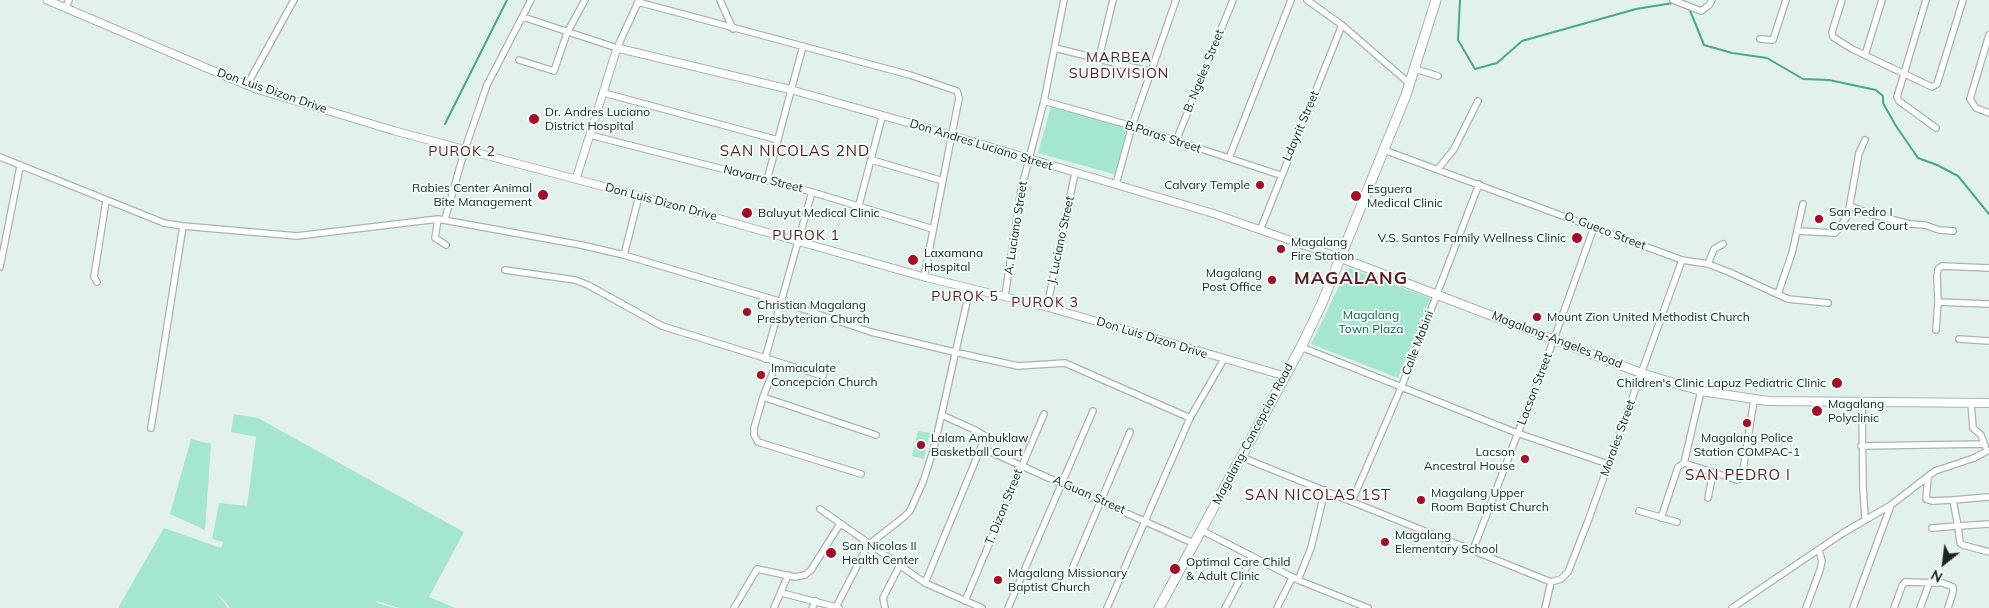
<!DOCTYPE html>
<style>
body{margin:0}
#map{position:relative;width:1989px;height:608px;overflow:hidden;background:#e3f1ec;font-family:Mulish,sans-serif}
canvas{display:block}
.north{position:absolute;left:1919px;top:538px;width:50px;height:50px;-webkit-text-stroke:4px #f0fff9;paint-order:stroke;rotate:209deg;font-size:14px;font-weight:700;line-height:20px;text-align:center;color:#1e2321}
.north::after{content:'';display:block;margin:auto;width:18px;height:22px;background:#1e2321;clip-path:polygon(50% 0,100% 100%,50% 72%,0 100%)}
</style>
<div id="map">
<canvas width="1989" height="608"></canvas>
<div class="north">N</div>
</div>
<script>
const ctx = document.querySelector('canvas').getContext('2d');
ctx.lineJoin = 'round';
function fill(path, color) {
  ctx.fillStyle = color;
  ctx.fill(path, 'evenodd');
}
function shape(rows) {
  const path = new Path2D();
  for (const r of rows) {
    path.moveTo(r[0], r[1]);
    for (let i = 2; i < r.length; i += 2) path.lineTo(r[i], r[i + 1]);
  }
  return path;
}
function stroke(path, color, width, dash) {
  ctx.strokeStyle = color;
  ctx.lineWidth = width;
  ctx.lineCap = dash ? 'butt' : 'round';
  ctx.setLineDash(dash || []);
  ctx.stroke(path);
}
function write(font, color, halo, rows, align = 'center') {
  ctx.font = font + ' Mulish,sans-serif';
  ctx.lineWidth = 4;
  ctx.setLineDash([]);
  ctx.textBaseline = 'middle';
  ctx.strokeStyle = halo;
  ctx.fillStyle = color;
  for (const [text, x, y, turn = 0] of rows) {
    ctx.save();
    ctx.translate(x, y);
    ctx.rotate((+turn || 0) * Math.PI / 180);
    ctx.textAlign = isNaN(turn) ? turn : align;
    if (halo) ctx.strokeText(text, 0, 0);
    ctx.fillText(text, 0, 0);
    ctx.restore();
  }
}
const green = shape([
 [1051,106,1130,128,1117,175,1038,153],
 [1348,268,1430,298,1398,378,1311,344],
 [234,414,258,418,464,532,429,597,455,608,399,608,376,601,377,603,395,608,230,608,215,591,228,608,118,608,164,528,221,548,223,542,212,539,219,503,247,506,256,437,231,432],
 [918,431,930,433,924,459,912,456],
 [191,439,211,444,205,530,170,514]
]);
const stream = shape([
 [1460,0,1458,40,1475,69,1497,63,1522,41,1636,9,1673,3],
 [1689,8,1704,45,1732,53,1767,58,1803,79,1829,80,1876,90,1883,96,1883,103,1896,126,1918,158,1937,165,1958,176,1989,214],
 [445,124,507,0]
]);
const minor = shape([
 [720,0,733,29],
 [1307,0,1342,25,1410,84],
 [1673,0,1701,11,1709,5,1712,0],
 [1842,0,1832,32,1833,37,1852,49,1932,87,1937,84,1963,0],
 [1926,0,1897,97,1899,101,1936,128],
 [638,2,910,75,957,91,959,98,924,277],
 [65,8,69,0],
 [523,17,617,48,639,0],
 [1989,35,1970,99,1976,108,1989,113],
 [1760,39,1773,40,1786,0],
 [1055,48,1151,72],
 [1865,55,1882,0],
 [1099,58,1113,0],
 [519,60,554,71,567,33,585,0],
 [1415,69,1438,76],
 [247,85,294,0],
 [604,93,778,140],
 [1044,101,1132,126,1280,175],
 [590,135,812,192,933,229],
 [1176,141,1233,0],
 [1384,150,1682,260,1708,264,1729,272,1788,299,1828,303],
 [0,157,164,223,183,226,297,236,438,219,581,245,624,255,782,302,871,332,954,352,1018,366,1065,363,1190,418],
 [1229,158,1291,0],
 [872,160,943,181],
 [1438,169,1454,149,1478,101],
 [767,180,803,46],
 [1116,184,1132,126,1176,0],
 [859,205,882,117],
 [1850,206,1870,214,1910,224,1925,225,1939,230,1953,231],
 [438,219,435,238,446,245],
 [445,219,465,149,487,85,531,0],
 [1261,228,1342,25],
 [1797,231,1835,233,1840,227,1848,215,1859,153,1865,140],
 [624,255,639,196],
 [1708,264,1714,249,1723,244],
 [0,267,20,167],
 [1989,268,1942,266,1938,269,1937,276,1938,302,1989,304],
 [505,270,575,280,588,285,662,326,823,376],
 [97,282,94,277,106,201],
 [1778,294,1792,253,1803,204],
 [1005,296,1021,190,1044,101,1064,0],
 [1047,307,1075,173],
 [1936,330,1938,302],
 [1959,339,1989,341],
 [1301,347,1517,433,1608,464],
 [765,359,812,192],
 [777,362,763,397,876,435],
 [1701,391,1684,463,1737,480,1741,478,1743,470,1754,400],
 [763,397,754,428,754,435,758,442,861,474],
 [1862,403,1863,487,1865,519],
 [1971,403,1973,428,1981,435,1985,446],
 [151,428,183,226],
 [1861,446,1984,444],
 [982,448,1195,544],
 [1241,457,1551,582],
 [1928,477,1926,499,1932,501,1953,500,1958,526,1932,528],
 [1708,498,1713,474],
 [1953,500,1989,497],
 [1352,501,1401,388,1479,184],
 [820,509,925,583,982,608],
 [1639,511,1677,522],
 [1661,518,1678,467,1684,463],
 [1989,524,1958,526,1960,543,1963,545,1989,552],
 [1201,530,1298,580,1368,608],
 [1473,550,1554,339,1594,227],
 [1072,569,1130,432],
 [1298,580,1311,548,1325,490],
 [925,583,984,440,985,436,977,431,942,415],
 [782,593,836,607],
 [965,601,1044,414],
 [734,608,757,569,795,577,805,575,811,570,840,524],
 [774,608,788,575],
 [812,608,816,601],
 [839,608,836,607,868,545,904,517,910,511,923,482,934,448,970,288],
 [885,608,883,598,899,567],
 [1008,608,1093,411],
 [1107,608,1190,418,1224,359],
 [1225,608,1252,557],
 [1277,608,1292,578],
 [1545,608,1551,582,1561,579,1568,572,1588,521,1682,260],
 [1732,608,1843,533,1891,505,1935,471,1974,458,1989,450],
 [1806,608,1820,570,1822,561,1819,550],
 [1853,608,1891,505],
 [1894,608,1902,586,1905,582,1943,583,1953,587,1953,592,1948,608],
 [1920,608,1929,584]
]);
const tertiary = shape([
 [47,0,256,89,395,131,639,196,924,277,1047,307,1285,376],
 [576,179,617,48,792,90,920,126,1215,214,1341,258]
]);
const secondary = shape([
 [1341,258,1641,373,1701,391,1768,401,1989,403]
]);
const primary = shape([
 [1159,608,1301,347,1322,303,1406,95,1436,0]
]);
const markers = [
 [534,119,6,"#a50a29"],
 [1260,185,5,"#a50a29"],
 [543,195,6,"#a50a29"],
 [1356,196,6,"#a50a29"],
 [747,213,6,"#a50a29"],
 [1819,219,5,"#a50a29"],
 [1577,238,6,"#a50a29"],
 [1281,249,5,"#a50a29"],
 [913,260,6,"#a50a29"],
 [1272,280,5,"#a50a29"],
 [747,312,5,"#a50a29"],
 [1537,317,5,"#a50a29"],
 [761,375,5,"#a50a29"],
 [1837,383,6,"#a50a29"],
 [1817,411,6,"#a50a29"],
 [1747,423,5,"#a50a29"],
 [921,445,5,"#a50a29"],
 [1525,459,5,"#a50a29"],
 [1421,500,5,"#a50a29"],
 [1385,542,5,"#a50a29"],
 [831,553,6,"#a50a29"],
 [1175,569,6,"#a50a29"],
 [998,580,5,"#a50a29"]
];
const streetNames = [
 ["B. Ngeles Street",1204,71,-68],
 ["Don Luis Dizon Drive",272,91,19],
 ["Ldayrit Street",1301,126,-67],
 ["B.Paras Street",1163,137,18],
 ["Don Andres Luciano Street",981,145,17],
 ["Navarro Street",763,179,14],
 ["Don Luis Dizon Drive",661,202,15],
 ["A. Luciano Street",1016,228,-81],
 ["O. Gueco Street",1605,231,21],
 ["J. Luciano Street",1061,240,-78],
 ["Don Luis Dizon Drive",1152,338,17],
 ["Magalang-Angeles Road",1557,340,21],
 ["Calle Mabini",1418,343,-69],
 ["Lacson Street",1535,389,-69],
 ["Magalang-Concepcion Road",1253,434,-62],
 ["Morales Street",1618,438,-70],
 ["A.Guan Street",1089,495,24],
 ["T. Dizon Street",1004,507,-68]
];
const poiNames = [
 ["Dr. Andres Luciano",545,112],
 ["District Hospital",545,126],
 ["Calvary Temple",1250,185,"right"],
 ["Rabies Center Animal",532,188,"right"],
 ["Bite Management",532,202,"right"],
 ["Esguera",1367,189],
 ["Medical Clinic",1367,203],
 ["San Pedro I",1829,212],
 ["Covered Court",1829,226],
 ["Baluyut Medical Clinic",758,213],
 ["V.S. Santos Family Wellness Clinic",1566,238,"right"],
 ["Magalang",1291,242],
 ["Fire Station",1291,256],
 ["Laxamana",924,253],
 ["Hospital",924,267],
 ["Magalang",1262,273,"right"],
 ["Post Office",1262,287,"right"],
 ["Christian Magalang",757,305],
 ["Presbyterian Church",757,319],
 ["Mount Zion United Methodist Church",1547,317],
 ["Immaculate",771,368],
 ["Concepcion Church",771,382],
 ["Children's Clinic Lapuz Pediatric Clinic",1826,383,"right"],
 ["Magalang",1828,404],
 ["Polyclinic",1828,418],
 ["Lalam Ambuklaw",931,438],
 ["Basketball Court",931,452],
 ["Magalang Police",1747,438,"center"],
 ["Station COMPAC-1",1747,452,"center"],
 ["Lacson",1515,452,"right"],
 ["Ancestral House",1515,466,"right"],
 ["Magalang Upper",1431,493],
 ["Room Baptist Church",1431,507],
 ["Magalang",1395,535],
 ["Elementary School",1395,549],
 ["San Nicolas II",842,546],
 ["Health Center",842,560],
 ["Optimal Care Child",1186,562],
 ["& Adult Clinic",1186,576],
 ["Magalang Missionary",1008,573],
 ["Baptist Church",1008,587]
];
const parkNames = [
 ["Magalang",1371,315],
 ["Town Plaza",1371,329]
];
const neighbourhoodNames = [
 ["MARBEA",1119,58],
 ["SUBDIVISION",1119,74],
 ["PUROK 2",462,152],
 ["PUROK 1",806,236],
 ["PUROK 5",965,297],
 ["PUROK 3",1045,303]
];
const quarterNames = [
 ["SAN NICOLAS 2ND",795,151],
 ["SAN PEDRO I",1738,475],
 ["SAN NICOLAS 1ST",1318,495]
];
const districtNames = [
 ["MAGALANG",1351,279]
];
fill(green, '#a5e6cf');
stroke(stream, '#48a98c', 2);
stroke(minor, '#a7b5b0', 8);
stroke(tertiary, '#a7b5b0', 9);
stroke(secondary, '#a7b5b0', 10);
stroke(primary, '#a7b5b0', 11);
stroke(minor, '#fff', 5.5);
stroke(tertiary, '#fff', 7);
stroke(secondary, '#fff', 8);
stroke(primary, '#fff', 9);
for (const [x, y, r, color] of markers) {
  const dot = new Path2D();
  dot.arc(x, y, r, 0, 2 * Math.PI);
  ctx.fillStyle = color;
  ctx.fill(dot);
  stroke(dot, '#f0fff9', 2);
}
write('12px', '#1e2321', '#f0fff9', streetNames);
write('12px', '#1e2321', '#f0fff9', poiNames, 'left');
write('12px', '#15614d', '#f0fff9', parkNames);
ctx.letterSpacing = '1px';
write('14px', '#601a1f', '#f0fff9', neighbourhoodNames);
ctx.letterSpacing = '0px';
ctx.letterSpacing = '1px';
write('15px', '#601a1f', '#f0fff9', quarterNames);
ctx.letterSpacing = '0px';
ctx.letterSpacing = '1px';
write('bold 18px', '#601a1f', '#f0fff9', districtNames);
ctx.letterSpacing = '0px';
</script>
